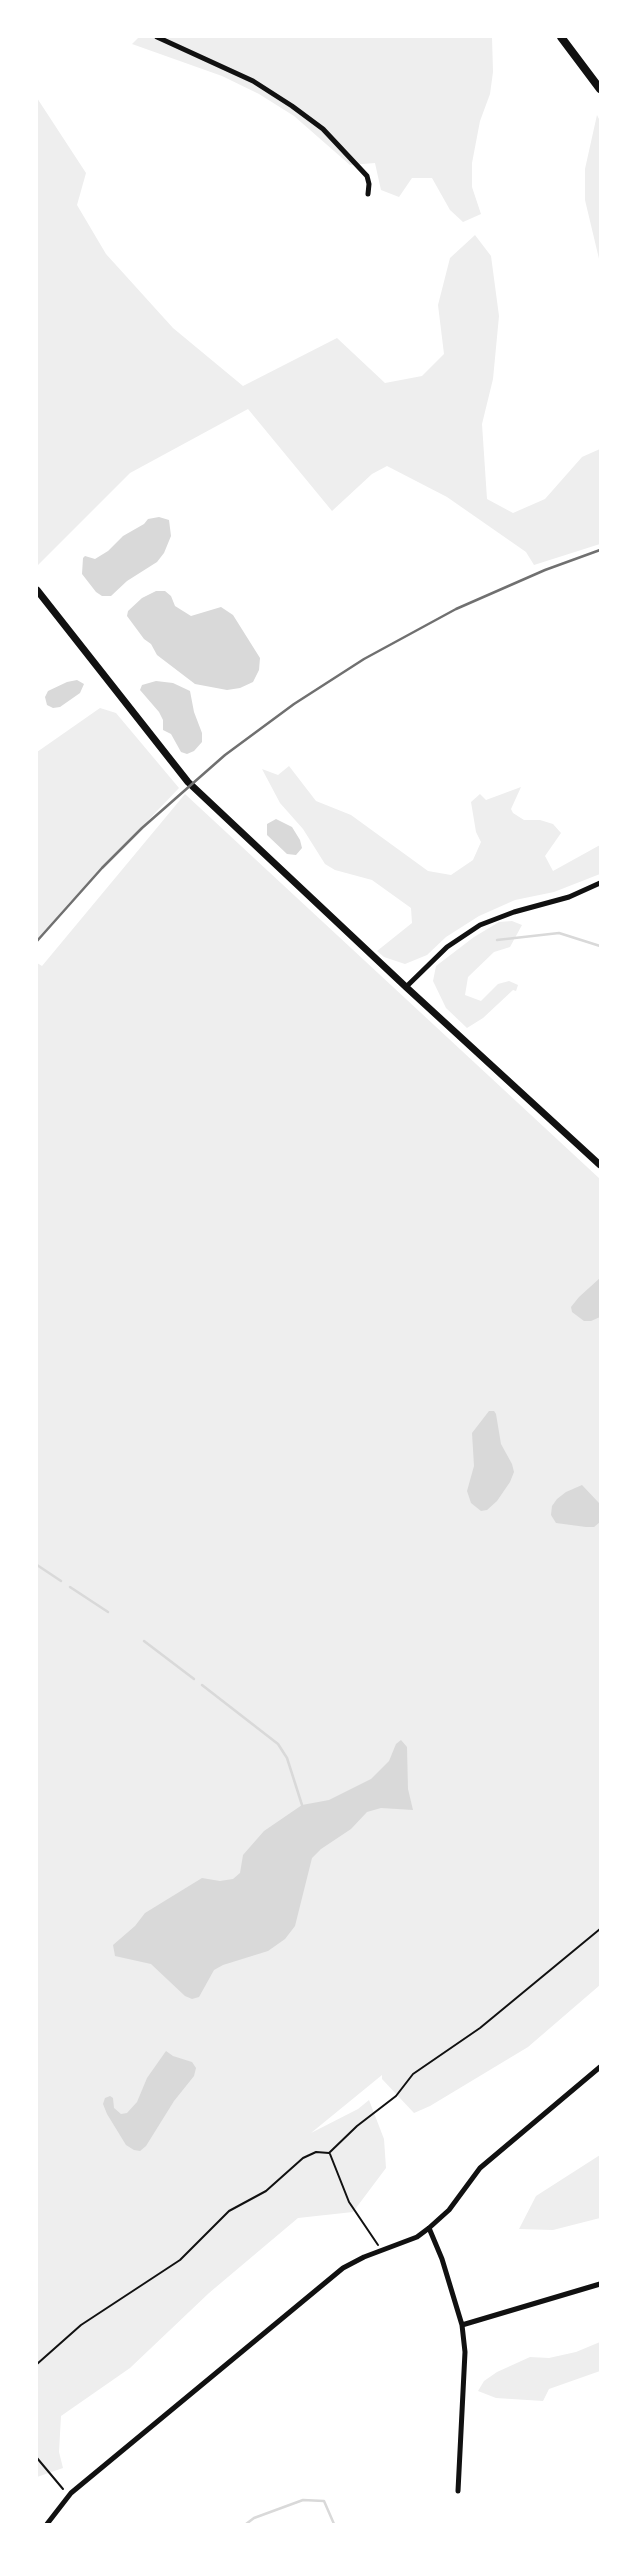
<!DOCTYPE html>
<style>
body{margin:0}
#map{position:relative;width:637px;height:2561px;overflow:hidden;background:#fff;font-family:Mulish,sans-serif}
canvas{display:block}
.frame{position:absolute;inset:0;border:38px solid #fff;pointer-events:none}
</style>
<div id="map">
<canvas width="637" height="2561"></canvas>
<div class="frame"></div>
</div>
<script>
const ctx = document.querySelector('canvas').getContext('2d');
ctx.lineJoin = 'round';
function fill(path, color) {
  ctx.fillStyle = color;
  ctx.fill(path, 'evenodd');
}
function shape(rows) {
  const path = new Path2D();
  for (const r of rows) {
    path.moveTo(r[0], r[1]);
    for (let i = 2; i < r.length; i += 2) path.lineTo(r[i], r[i + 1]);
  }
  return path;
}
function stroke(path, color, width, dash) {
  ctx.strokeStyle = color;
  ctx.lineWidth = width;
  ctx.lineCap = dash ? 'butt' : 'round';
  ctx.setLineDash(dash || []);
  ctx.stroke(path);
}
const green = shape([
 [139,37,492,37,493,72,490,94,480,121,472,163,472,187,481,214,463,222,450,210,432,178,412,178,399,197,381,190,375,163,350,165,294,116,259,94,222,76,132,44],
 [37,98,86,173,77,205,106,254,173,328,243,386,337,338,385,383,422,376,444,354,438,305,450,258,475,235,491,256,499,316,493,379,482,424,487,499,513,513,545,499,582,457,600,449,600,544,534,565,526,552,447,497,387,466,372,474,332,511,248,409,130,473,37,566],
 [597,115,600,121,600,263,585,200,585,169],
 [100,708,116,713,179,788,69,903,37,941,37,752],
 [289,766,316,801,351,815,428,871,451,875,473,860,481,842,476,832,471,802,480,794,486,800,521,787,511,809,513,813,524,820,540,820,553,824,561,833,545,856,553,871,600,845,600,874,554,892,515,900,479,916,446,937,427,955,405,964,384,957,377,951,412,923,411,908,372,880,335,870,325,864,303,829,280,803,262,769,278,775],
 [185,794,600,1179,600,1985,528,2047,430,2106,414,2113,382,2079,382,2075,311,2133,358,2109,369,2100,384,2139,386,2168,353,2212,298,2218,209,2293,130,2368,61,2416,59,2452,63,2468,37,2477,37,963,42,966],
 [512,921,522,925,510,947,494,952,468,977,465,995,481,1001,498,984,509,981,518,985,516,991,513,990,483,1018,467,1028,446,1008,433,981,436,966,474,937,499,922],
 [600,2155,600,2218,553,2230,519,2229,536,2196],
 [600,2342,600,2371,549,2389,543,2401,496,2398,478,2391,484,2381,497,2372,530,2357,549,2358,576,2352]
]);
const water = shape([
 [159,517,169,520,171,536,164,553,157,562,127,581,111,596,102,596,96,592,82,574,83,558,85,556,95,559,108,551,123,536,144,524,148,519],
 [156,591,165,591,171,596,175,606,191,616,221,607,233,615,260,658,259,670,253,682,240,688,227,690,195,684,157,655,151,644,144,639,127,616,128,611,142,598],
 [77,680,84,684,80,693,60,707,53,708,47,705,45,697,48,691,67,682],
 [156,681,173,683,190,691,194,712,202,733,202,742,194,751,187,754,181,752,171,734,163,730,163,720,159,712,140,690,142,685],
 [276,819,292,827,300,840,302,848,296,855,287,854,267,835,267,824],
 [600,1278,600,1317,591,1321,584,1321,572,1312,571,1307,579,1297],
 [489,1411,494,1411,496,1414,501,1444,512,1464,514,1472,510,1482,497,1501,487,1510,481,1511,471,1503,467,1491,474,1466,472,1433],
 [582,1485,599,1503,600,1522,594,1527,586,1527,556,1523,551,1515,552,1506,557,1499,566,1492],
 [401,1740,407,1747,408,1789,413,1810,381,1808,367,1812,351,1829,321,1849,312,1858,295,1926,285,1939,268,1951,223,1965,214,1970,199,1997,192,1999,185,1996,151,1964,115,1956,113,1945,135,1926,145,1913,202,1878,220,1881,233,1879,240,1873,243,1855,264,1831,302,1805,329,1800,371,1779,389,1761,396,1744],
 [166,2051,173,2056,192,2062,196,2068,194,2076,174,2101,146,2146,140,2151,134,2150,126,2145,107,2114,103,2104,105,2098,110,2096,113,2098,114,2108,121,2114,127,2113,137,2102,147,2078]
]);
const stream = shape([
 [497,940,559,933,600,946],
 [37,1565,61,1581],
 [70,1587,108,1612],
 [144,1641,194,1679],
 [202,1685,278,1744,287,1758,302,1805],
 [246,2524,254,2518,303,2500,324,2501,334,2524]
]);
const path = shape([
 [330,2154,349,2202,378,2245],
 [37,2364,81,2325,180,2260,229,2211,266,2191,303,2158,316,2152,329,2153,357,2126,396,2096,413,2074,480,2028,600,1929],
 [37,2458,63,2489]
]);
const minor = shape([
 [157,37,253,81,292,106,323,129,367,176,369,184,368,194],
 [406,987,447,947,480,925,514,912,569,897,600,883],
 [429,2228,442,2259,462,2325,465,2352,458,2491],
 [462,2325,600,2284],
 [47,2524,71,2493,343,2268,364,2257,417,2237,429,2228,449,2210,480,2168,600,2067]
]);
const tertiary = shape([
 [37,590,188,782,406,987,600,1165]
]);
const secondary = shape([
 [561,37,600,89]
]);
const rail = shape([
 [37,941,102,868,142,828,225,755,294,704,364,659,456,609,545,570,600,550]
]);
fill(green, '#eee');
fill(water, '#d9d9d9');
stroke(stream, '#d9d9d9', 2.5);
stroke(path, '#111', 2);
stroke(minor, '#111', 5);
stroke(tertiary, '#111', 7);
stroke(secondary, '#111', 8);
stroke(rail, '#707070', 2.5);
</script>
